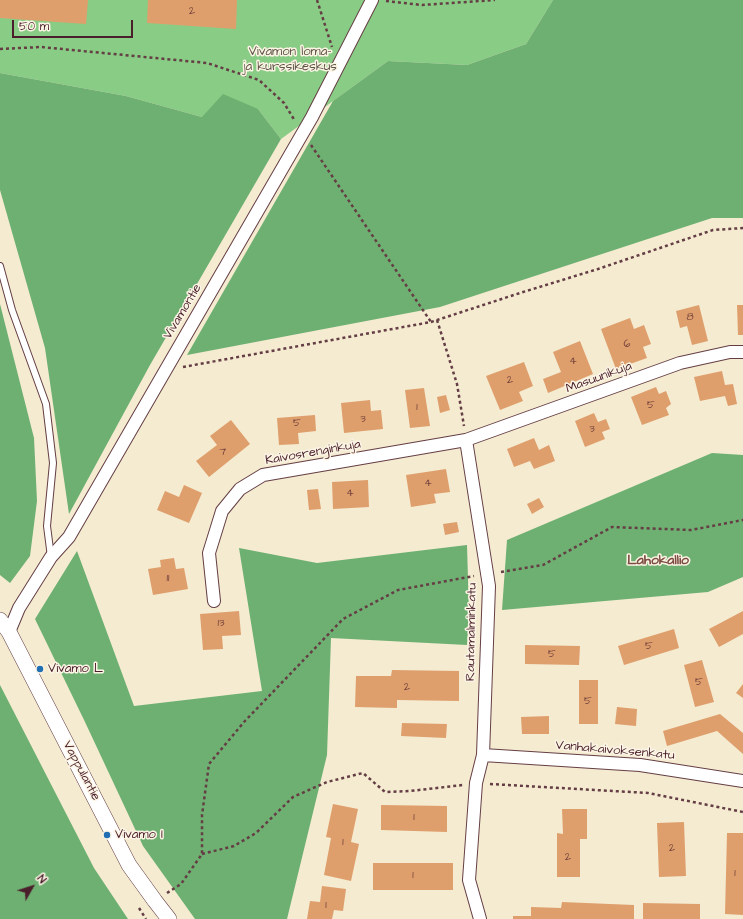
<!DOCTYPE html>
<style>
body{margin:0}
#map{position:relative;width:743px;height:919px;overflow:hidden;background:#f4ebd1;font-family:"Architects Daughter",sans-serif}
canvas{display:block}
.north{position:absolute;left:12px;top:867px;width:40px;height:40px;-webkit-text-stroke:3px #fcf5e5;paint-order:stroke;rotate:51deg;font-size:11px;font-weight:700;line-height:16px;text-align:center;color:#4a1f2b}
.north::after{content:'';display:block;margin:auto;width:14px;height:18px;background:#4a1f2b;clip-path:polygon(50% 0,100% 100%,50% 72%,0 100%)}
.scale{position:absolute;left:12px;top:20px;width:121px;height:18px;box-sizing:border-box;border:2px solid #4a1f2b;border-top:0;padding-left:5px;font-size:12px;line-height:14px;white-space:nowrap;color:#4a1f2b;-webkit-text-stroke:3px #fcf5e5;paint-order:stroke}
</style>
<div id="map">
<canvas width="743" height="919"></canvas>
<div class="north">N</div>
<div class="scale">50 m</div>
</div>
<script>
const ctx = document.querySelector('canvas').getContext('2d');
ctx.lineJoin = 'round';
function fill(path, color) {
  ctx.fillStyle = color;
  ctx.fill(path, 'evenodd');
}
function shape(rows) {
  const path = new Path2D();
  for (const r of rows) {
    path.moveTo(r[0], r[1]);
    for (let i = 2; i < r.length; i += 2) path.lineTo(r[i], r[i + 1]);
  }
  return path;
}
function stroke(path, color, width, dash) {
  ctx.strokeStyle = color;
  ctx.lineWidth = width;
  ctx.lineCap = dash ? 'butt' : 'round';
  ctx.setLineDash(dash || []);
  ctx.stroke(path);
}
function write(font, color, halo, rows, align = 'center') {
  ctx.font = font + ' "Architects Daughter",sans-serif';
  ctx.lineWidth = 3;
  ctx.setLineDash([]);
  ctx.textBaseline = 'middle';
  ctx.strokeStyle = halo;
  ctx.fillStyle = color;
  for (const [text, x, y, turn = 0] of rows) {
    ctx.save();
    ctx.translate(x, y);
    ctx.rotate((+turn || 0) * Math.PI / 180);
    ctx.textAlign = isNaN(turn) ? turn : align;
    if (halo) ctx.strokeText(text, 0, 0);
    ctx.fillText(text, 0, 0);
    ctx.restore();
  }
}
const green = shape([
 [0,0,553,0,526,44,467,65,388,61,281,139,258,109,202,117,126,96,0,73]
]);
const forest = shape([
 [553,0,743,0,743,218,712,218,440,307,187,355,333,101,388,61,467,65,526,44],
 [0,73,126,96,202,117,223,94,258,109,281,139,150,365,69,514,45,348,0,190],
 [0,304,34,438,37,501,30,556,10,583,0,575],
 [712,453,743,455,743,577,708,592,502,610,507,540],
 [467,545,469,613,467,645,331,638,327,755,287,919,195,919,143,846,85,722,35,619,77,551,134,706,262,691,239,548,317,563],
 [0,685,94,868,128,919,0,919]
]);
const building = shape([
 [0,0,88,0,86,24,0,18],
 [148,0,237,0,236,29,147,23],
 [699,305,708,341,692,345,687,326,680,328,676,311],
 [737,305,743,305,743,335,738,335],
 [630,318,634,329,644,325,651,344,643,347,647,358,616,369,601,329],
 [580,341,593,374,548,393,543,379,561,372,553,352],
 [524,362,533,386,519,392,523,401,500,410,486,376],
 [722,371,725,385,733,384,737,404,728,406,725,396,700,401,694,377],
 [656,387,659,394,666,391,671,404,666,408,669,415,642,425,631,397],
 [424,388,430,426,410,428,405,390],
 [446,395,450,410,440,413,437,397],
 [370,400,371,411,381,410,383,429,344,433,341,403],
 [594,413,598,422,606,419,610,429,602,432,605,439,585,447,575,421],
 [315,415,316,431,298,433,299,444,279,445,277,418],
 [231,420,250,444,209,477,196,461,217,445,210,436],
 [534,438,539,450,549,445,555,461,534,469,530,461,514,467,507,449],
 [446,469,450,492,434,494,436,503,411,507,406,475],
 [368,480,369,507,333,509,332,482],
 [184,485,202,493,189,523,157,510,165,491,179,497],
 [318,489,321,509,309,510,307,490],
 [539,498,544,507,532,514,527,504],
 [457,522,459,532,445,535,443,524],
 [174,558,176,569,184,568,188,589,153,595,148,569,161,567,160,560],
 [239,611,241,635,222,636,223,649,203,650,200,614],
 [743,611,743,634,719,647,709,629],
 [674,629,679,648,624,665,618,646],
 [525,645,580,646,579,665,525,664],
 [702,660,714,702,695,707,684,665],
 [392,670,459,671,459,701,397,700,397,708,355,707,356,676,391,676],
 [579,680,598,680,598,724,579,724],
 [743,684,743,698,736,693],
 [617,707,637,709,636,726,615,724],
 [720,714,743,733,743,754,717,731,667,746,663,731],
 [549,716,549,734,522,734,521,717],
 [402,723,447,724,446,738,401,736],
 [333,804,358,809,351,842,359,844,351,881,324,875,331,838,326,837],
 [381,805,447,806,447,832,381,830],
 [562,809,587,809,587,839,580,839,580,877,557,877,557,833,563,834],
 [684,822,686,876,659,877,657,823],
 [727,833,743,833,743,915,725,914],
 [373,863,453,863,453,890,373,890],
 [322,886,346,889,343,911,334,910,332,919,307,919,310,901,320,902],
 [562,902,634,905,634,919,513,919,513,916,531,916,531,907,561,908],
 [643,903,700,904,700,919,643,919]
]);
const path = shape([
 [317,0,332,47],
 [386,1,422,5,495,0],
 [0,49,41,47,207,63,259,80,284,103,295,121],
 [311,145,431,322],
 [437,320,457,384,464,426],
 [183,367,431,322,520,293,598,269,713,230,743,228],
 [501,572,543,565,612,527,691,530,743,520],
 [490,784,648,793,743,812],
 [202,854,234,846,256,833,293,797,327,782,363,773,385,792,410,791,463,785],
 [167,893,181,884,202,854,202,815,209,764,244,722,343,619,398,590,474,576],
 [139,908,146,919]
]);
const service = shape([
 [0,266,12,310,46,404,53,463,47,526,51,557]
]);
const minor = shape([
 [466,440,489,586,483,755,476,783,469,880,480,919],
 [214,601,209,553,222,511,240,489,263,475,466,440,680,363,730,352,743,352],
 [9,632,19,608,51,557,69,537,312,117,372,0],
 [483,755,640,765,743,781]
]);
const tertiary = shape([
 [0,620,9,632,129,865,155,901,169,919]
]);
const markers = [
 [40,669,4,"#1f6fb2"],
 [107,835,4,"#1f6fb2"]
];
const numberNames = [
 ["2",192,12],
 ["8",690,318],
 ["6",627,345],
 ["4",573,362],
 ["2",510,381],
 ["5",651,406],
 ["1",417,408],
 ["3",363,420],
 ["5",297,424],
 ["3",592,430],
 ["7",223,453],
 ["4",428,484],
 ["4",350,494],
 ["11",168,579],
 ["13",221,624],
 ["5",649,647],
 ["5",552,655],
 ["5",699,683],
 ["2",407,688],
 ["5",588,702],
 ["1",414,818],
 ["1",343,843],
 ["2",672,849],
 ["2",568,858],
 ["1",735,874],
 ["1",413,876],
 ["1",326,906]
];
const parkNames = [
 ["Vivamon loma-",290,52],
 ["ja kurssikeskus",290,67]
];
const streetNames = [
 ["Vivamontie",183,312,-59],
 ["Masuunikuja",599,378,-20],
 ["Kaivosrenginkuja",313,453,-10],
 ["Rautamalminkatu",472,632,-89],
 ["Vanhakaivoksenkatu",615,751,5],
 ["Vappulantie",81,771,62]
];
const poiNames = [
 ["Vivamo L",48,669],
 ["Vivamo I",115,835]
];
const neighbourhoodNames = [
 ["Lahokallio",658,561]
];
fill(green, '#89cc85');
fill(forest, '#6eb072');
fill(building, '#df9f6c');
stroke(service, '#643e44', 8);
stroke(minor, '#643e44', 14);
stroke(tertiary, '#643e44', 16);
stroke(path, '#643e44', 2.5, [3, 3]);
stroke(service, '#fff', 6);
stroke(minor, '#fff', 12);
stroke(tertiary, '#fff', 15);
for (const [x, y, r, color] of markers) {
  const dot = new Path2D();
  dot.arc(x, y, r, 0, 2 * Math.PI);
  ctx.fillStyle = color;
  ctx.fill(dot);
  stroke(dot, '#fcf5e5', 1.5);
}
write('11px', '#6f3f3b', null, numberNames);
write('13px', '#5d5346', '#fcf5e5', parkNames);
write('13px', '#4a1f2b', '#fcf5e5', streetNames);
write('13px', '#4a1f2b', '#fcf5e5', poiNames, 'left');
write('bold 14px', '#7e4c42', '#fcf5e5', neighbourhoodNames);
</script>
